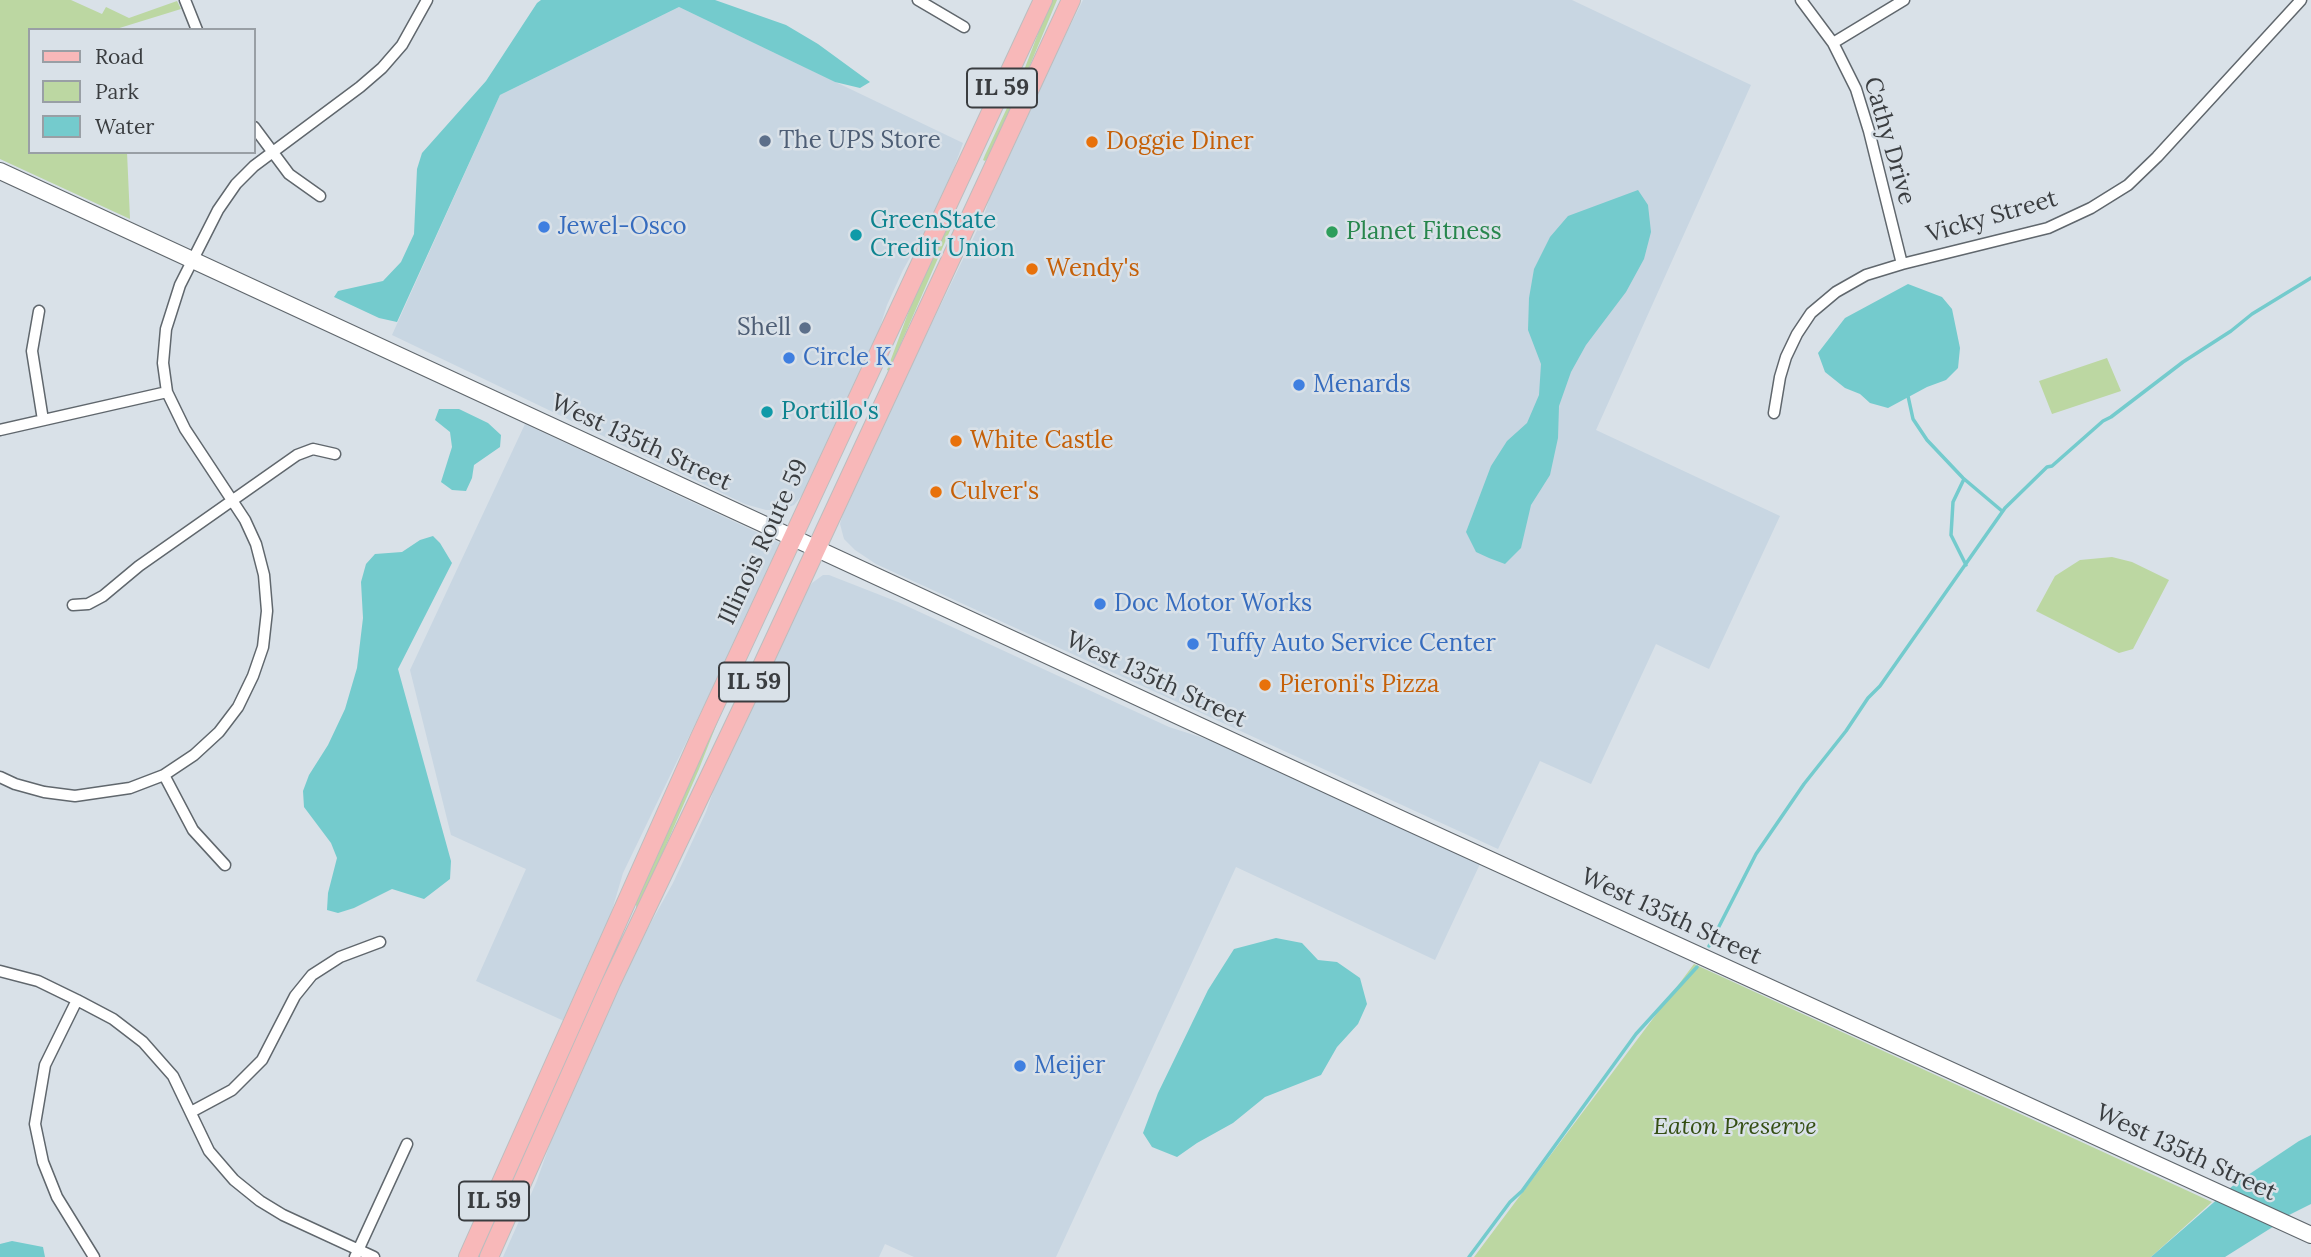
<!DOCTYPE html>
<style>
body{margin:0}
#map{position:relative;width:2311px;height:1257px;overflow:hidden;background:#d9e1e8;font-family:Lora,serif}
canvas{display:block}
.legend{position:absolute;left:28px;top:28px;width:228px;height:126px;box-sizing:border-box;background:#d9e1e8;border:2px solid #999fa5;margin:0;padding:9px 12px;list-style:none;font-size:21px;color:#3a3d40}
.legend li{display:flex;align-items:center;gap:14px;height:35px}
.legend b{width:35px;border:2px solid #999fa5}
</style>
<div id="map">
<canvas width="2311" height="1257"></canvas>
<ul class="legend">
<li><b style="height:9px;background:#f8b8b9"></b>Road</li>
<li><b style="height:19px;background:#bcd7a2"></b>Park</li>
<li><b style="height:19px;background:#74cbcd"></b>Water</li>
</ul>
</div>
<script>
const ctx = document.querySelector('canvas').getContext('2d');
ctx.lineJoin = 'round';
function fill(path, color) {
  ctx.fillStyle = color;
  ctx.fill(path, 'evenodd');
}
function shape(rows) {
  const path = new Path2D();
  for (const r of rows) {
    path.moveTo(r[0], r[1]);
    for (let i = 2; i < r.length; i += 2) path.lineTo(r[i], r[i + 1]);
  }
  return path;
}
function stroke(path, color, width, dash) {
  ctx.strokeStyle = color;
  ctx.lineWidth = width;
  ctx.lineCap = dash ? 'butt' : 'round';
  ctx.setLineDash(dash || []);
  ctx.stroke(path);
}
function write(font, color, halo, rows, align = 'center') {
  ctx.font = font + ' Lora,serif';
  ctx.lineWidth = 5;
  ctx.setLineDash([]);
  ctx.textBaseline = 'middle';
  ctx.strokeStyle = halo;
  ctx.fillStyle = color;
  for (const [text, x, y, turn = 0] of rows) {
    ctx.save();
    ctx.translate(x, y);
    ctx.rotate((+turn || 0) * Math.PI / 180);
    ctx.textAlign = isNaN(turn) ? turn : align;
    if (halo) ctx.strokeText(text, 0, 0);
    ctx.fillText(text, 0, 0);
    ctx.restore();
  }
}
const built = shape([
 [1083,0,1572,0,1751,85,1596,430,1780,516,1709,669,1656,644,1591,784,1540,761,1498,849,876,564,855,550,844,539,840,524,848,496,983,218,1001,164],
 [679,7,963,143,943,198,903,270,887,305,874,346,818,467,803,494,794,505,782,510,766,510,745,504,392,335,500,95],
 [525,424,782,544,623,873,608,924,564,1021,476,981,526,869,451,835,410,670],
 [823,575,829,575,898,602,1169,727,1225,745,1480,864,1435,960,1236,867,1056,1257,914,1257,885,1244,879,1257,503,1257,536,1183,566,1099,619,980,673,883,706,812,724,761,805,593,812,583]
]);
const green = shape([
 [0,0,71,0,102,14,106,7,129,18,177,1,181,9,113,30,30,30,30,152,127,152,130,219,0,159],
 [1051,0,1057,0,1004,128,990,156,985,161,983,160,985,155,1021,78],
 [951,217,955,219,889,371,887,370,917,289],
 [2107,358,2121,391,2052,414,2039,381],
 [2112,557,2132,562,2169,580,2133,649,2119,653,2036,611,2055,576,2080,560],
 [719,712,721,713,699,769,637,912,635,897],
 [1694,964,2212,1202,2151,1257,1474,1257]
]);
const water = shape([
 [541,0,715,0,786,25,818,44,870,82,860,88,835,82,679,7,500,95,397,322,379,318,334,297,338,291,383,281,401,262,414,234,417,169,422,153,486,81,537,3],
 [1638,190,1648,205,1651,232,1644,259,1626,292,1586,345,1571,372,1559,406,1558,438,1550,475,1531,505,1521,548,1505,564,1489,558,1476,552,1466,532,1491,466,1507,441,1527,423,1539,395,1541,364,1528,330,1529,298,1534,269,1550,237,1568,216],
 [1908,284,1942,297,1952,309,1960,348,1958,368,1946,380,1927,387,1888,408,1870,403,1860,394,1845,388,1825,372,1818,353,1845,318],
 [439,409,459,409,488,423,501,435,500,447,474,465,472,478,466,491,452,490,441,482,452,447,450,432,435,420],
 [433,536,440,543,452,563,398,669,451,861,450,879,424,899,392,889,354,908,338,913,327,910,328,893,337,858,331,843,304,807,303,791,309,775,328,745,345,709,357,668,363,618,361,582,366,564,375,554,402,552,420,540],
 [1276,938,1302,943,1318,960,1337,962,1360,978,1367,1004,1358,1024,1337,1047,1321,1075,1265,1097,1233,1123,1197,1143,1177,1157,1152,1147,1143,1133,1158,1093,1208,990,1234,949],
 [2311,1135,2311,1204,2283,1218,2279,1223,2225,1257,2151,1257,2236,1183,2299,1141],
 [12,1241,43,1247,45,1257,0,1257,0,1244]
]);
const stream = shape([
 [1908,396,1913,419,1927,440,1963,478,2002,511],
 [1964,479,1953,502,1951,535,1966,565],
 [1709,946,1756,854,1804,784,1846,731,1868,698,1880,686,2005,508,2047,467,2052,466,2103,421,2111,417,2183,362,2231,331,2252,314,2311,278],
 [1469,1257,1510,1202,1522,1191,1636,1034,1697,967]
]);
const street = shape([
 [185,0,197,30],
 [918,0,964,27],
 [1801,0,1833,43,1856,89,1869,131,1902,264],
 [1833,43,1904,0],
 [254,127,289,174,320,196],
 [39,311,32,351,43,420],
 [1774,413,1780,377,1786,357,1797,334,1811,313,1836,292,1866,275,1902,264,2048,228,2091,208,2128,185,2157,157,2301,0],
 [0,430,167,392],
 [73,605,88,604,103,596,139,566,297,455,313,449,335,454],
 [164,775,193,830,225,865],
 [0,777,15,784,44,792,75,796,130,788,164,775,194,755,219,732,238,707,253,676,263,647,267,611,264,575,256,544,245,520,185,429,167,392,163,363,166,329,180,285,218,210,236,184,254,166,360,87,382,68,402,45,427,0],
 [0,971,38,981,77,1000,113,1019,143,1042,173,1076,209,1151,234,1180,260,1201,283,1215,374,1257],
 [77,1000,45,1065,35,1124,43,1162,57,1197,94,1257],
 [191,1112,232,1090,262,1060,295,996,312,975,340,957,380,942],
 [355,1257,407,1144]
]);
const secondary = shape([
 [0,171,1401,819,2311,1235]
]);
const primary = shape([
 [468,1257,700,737,1043,0],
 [489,1257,611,983,754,683,1071,0]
]);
const markers = [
 [765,141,7,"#5c6f8a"],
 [1092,142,7,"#e8710a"],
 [544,227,7,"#3f7fe0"],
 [1332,232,7,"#2e9e5b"],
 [856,235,7,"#0f9aa8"],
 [1032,269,7,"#e8710a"],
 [805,328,7,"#5c6f8a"],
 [789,358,7,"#3f7fe0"],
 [1299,385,7,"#3f7fe0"],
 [767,412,7,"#0f9aa8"],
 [956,441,7,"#e8710a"],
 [936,492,7,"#e8710a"],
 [1100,604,7,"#3f7fe0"],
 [1193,644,7,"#3f7fe0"],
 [1265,685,7,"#e8710a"],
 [1020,1066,7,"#3f7fe0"]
];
const shields = [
 [1002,88,70],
 [754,682,70],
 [494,1201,70]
];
const shieldNames = [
 ["IL 59",1002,88],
 ["IL 59",754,682],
 ["IL 59",494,1201]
];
const serviceNames = [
 ["The UPS Store",779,141],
 ["Shell",791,328,"right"]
];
const streetNames = [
 ["Cathy Drive",1889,141,74],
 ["Vicky Street",1992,217,-16],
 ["West 135th Street",641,443,25],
 ["Illinois Route 59",764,542,-65],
 ["West 135th Street",1156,680,25],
 ["West 135th Street",1671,917,25],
 ["West 135th Street",2186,1153,25]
];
const foodNames = [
 ["Doggie Diner",1106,142],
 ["Wendy's",1046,269],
 ["White Castle",970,441],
 ["Culver's",950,492],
 ["Pieroni's Pizza",1279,685]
];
const cultureNames = [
 ["GreenState",870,221],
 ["Credit Union",870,249],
 ["Portillo's",781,412]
];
const shopNames = [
 ["Jewel-Osco",558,227],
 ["Circle K",803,358],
 ["Menards",1313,385],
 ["Doc Motor Works",1114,604],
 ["Tuffy Auto Service Center",1207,644],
 ["Meijer",1034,1066]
];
const leisureNames = [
 ["Planet Fitness",1346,232]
];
const parkNames = [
 ["Eaton Preserve",1735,1127]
];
fill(built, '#c8d6e2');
fill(green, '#bcd7a2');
fill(water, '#74cbcd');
stroke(stream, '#74cbcd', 3.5);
stroke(street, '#60676d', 13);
stroke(secondary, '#60676d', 18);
stroke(primary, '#bcbdbe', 20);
stroke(street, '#fff', 10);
stroke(secondary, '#fff', 16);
stroke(primary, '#f8b8b9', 18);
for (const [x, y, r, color] of markers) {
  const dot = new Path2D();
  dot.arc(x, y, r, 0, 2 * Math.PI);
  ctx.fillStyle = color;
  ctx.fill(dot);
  stroke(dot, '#d9e1e8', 2.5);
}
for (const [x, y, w] of shields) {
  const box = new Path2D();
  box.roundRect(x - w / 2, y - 19.5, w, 39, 5);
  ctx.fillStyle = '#d9e1e8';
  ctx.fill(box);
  stroke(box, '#3a3d40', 2);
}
write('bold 23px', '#3a3d40', null, shieldNames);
write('24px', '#4e5e75', '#d9e1e8', serviceNames, 'left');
write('24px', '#3a3d40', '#d9e1e8', streetNames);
write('24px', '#c56008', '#d9e1e8', foodNames, 'left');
write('24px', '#0d838f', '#d9e1e8', cultureNames, 'left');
write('24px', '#366cbe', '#d9e1e8', shopNames, 'left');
write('24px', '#27864d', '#d9e1e8', leisureNames, 'left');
write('italic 24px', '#354f13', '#d9e1e8', parkNames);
</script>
